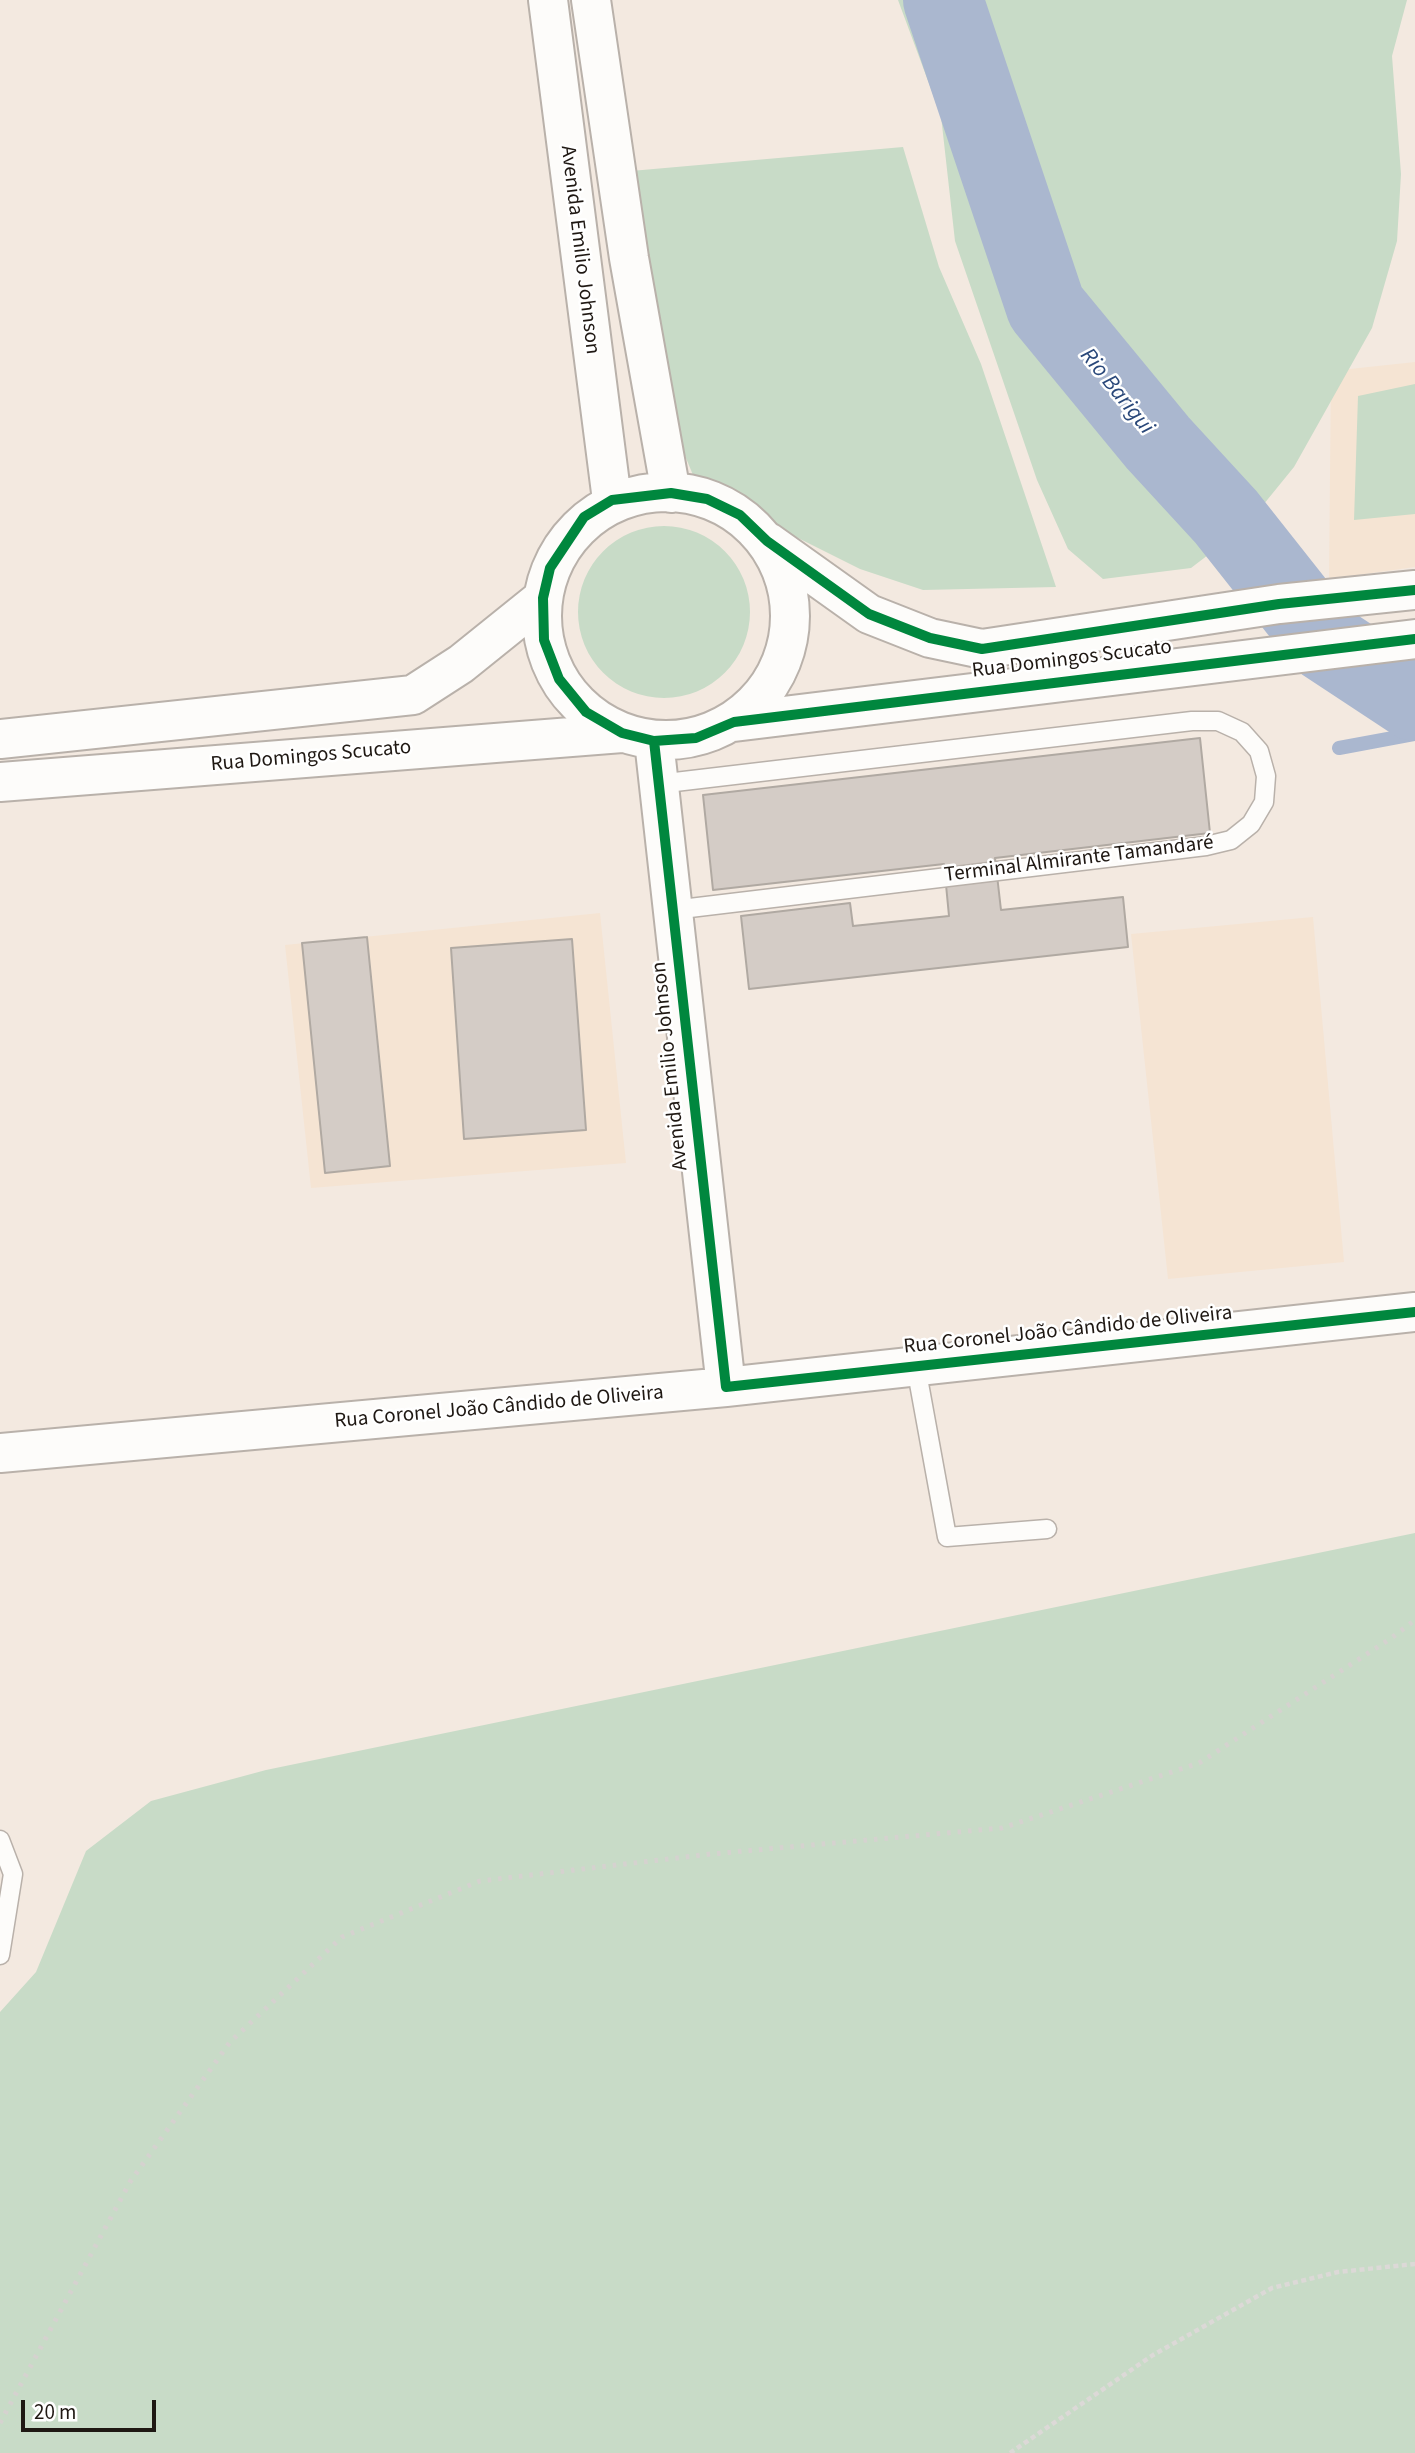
<!DOCTYPE html>
<meta charset="utf-8">
<style>
body{margin:0}
#map{position:relative;width:1415px;height:2453px;overflow:hidden;background:#f3e9e0;font-family:"Source Sans 3",sans-serif}
canvas{display:block}
.scale{position:absolute;left:21px;top:2400px;width:135px;height:32px;box-sizing:border-box;border:4px solid #1f1813;border-top:0;padding-left:9px;font-size:21px;line-height:24px;white-space:nowrap;color:#1f1813;-webkit-text-stroke:5px #fff;paint-order:stroke}
</style>
<div id="map">
<canvas width="1415" height="2453"></canvas>
<div class="scale">20 m</div>
</div>
<script>
const ctx = document.querySelector('canvas').getContext('2d');
ctx.lineJoin = 'round';
function fill(path, color) {
  ctx.fillStyle = color;
  ctx.fill(path, 'evenodd');
}
function shape(rows) {
  const path = new Path2D();
  for (const r of rows) {
    if (r.length === 3) {
      path.moveTo(r[0] + r[2], r[1]);
      path.arc(r[0], r[1], r[2], 0, 2 * Math.PI);
      continue;
    }
    path.moveTo(r[0], r[1]);
    for (let i = 2; i < r.length; i += 2) path.lineTo(r[i], r[i + 1]);
  }
  return path;
}
function stroke(path, color, width, dash) {
  ctx.strokeStyle = color;
  ctx.lineWidth = width;
  ctx.lineCap = dash ? 'butt' : 'round';
  ctx.setLineDash(dash || []);
  ctx.stroke(path);
}
function write(font, color, halo, rows, align = 'center') {
  ctx.font = font + ' "Source Sans 3",sans-serif';
  ctx.lineWidth = 5;
  ctx.setLineDash([]);
  ctx.textBaseline = 'middle';
  ctx.strokeStyle = halo;
  ctx.fillStyle = color;
  for (const [text, x, y, turn = 0] of rows) {
    ctx.save();
    ctx.translate(x, y);
    ctx.rotate((+turn || 0) * Math.PI / 180);
    ctx.textAlign = isNaN(turn) ? turn : align;
    if (halo) ctx.strokeText(text, 0, 0);
    ctx.fillText(text, 0, 0);
    ctx.restore();
  }
}
const built = shape([
 [1415,362,1415,567,1329,579,1331,371],
 [600,913,626,1163,311,1188,285,945],
 [1313,917,1344,1262,1168,1279,1131,934]
]);
const green = shape([
 [898,0,1407,0,1392,56,1401,174,1397,241,1372,328,1294,467,1246,526,1191,568,1103,579,1068,549,1037,480,955,241,941,116],
 [903,147,939,267,981,364,1056,587,923,590,860,569,766,522,693,475,662,400,631,171],
 [1415,384,1415,514,1354,520,1358,396],
 [664,612,86],
 [1415,1533,1415,2453,0,2453,0,2012,36,1972,86,1851,151,1801,266,1770]
]);
const stream = shape([
 [1339,748,1415,734]
]);
const river = shape([
 [943,0,1046,307,1158,443,1226,517,1324,641,1415,701]
]);
const building = shape([
 [1200,738,1210,833,995,858,1001,910,1123,897,1128,947,749,989,741,916,850,903,853,926,949,916,944,864,713,890,703,795,1200,738],
 [367,937,390,1166,325,1173,302,943,367,937],
 [572,939,586,1130,464,1139,451,948,572,939]
]);
const path = shape([
 [1010,2453,1153,2355,1272,2288,1338,2272,1415,2264]
]);
const lane = shape([
 [658,784,1192,721,1218,721,1242,732,1259,751,1266,776,1264,802,1251,824,1231,840,1206,846,673,910],
 [916,1367,947,1537,1047,1529],
 [0,1840,13,1874,0,1955]
]);
const secondary = shape([
 [548,0,612,500],
 [591,0,629,258,671,493],
 [666,616,124],
 [768,542,869,614,930,638,982,649,1279,604,1415,590],
 [734,722,1415,639],
 [0,739,413,695,461,664,543,598],
 [654,741,726,1387],
 [0,782,622,733],
 [0,1453,726,1387,1415,1312]
]);
const rail = shape([
 [0,2423,130,2182,230,2042,342,1937,480,1881,711,1854,1002,1828,1199,1763,1390,1639,1415,1620]
]);
const cycleway = shape([
 [1415,590,1279,604,982,649,930,638,869,614,767,541,740,515,707,499,671,493,612,500,584,517,550,568,543,598,544,640,559,679,586,712,622,733,654,741,696,738,734,722,1415,639],
 [654,741,726,1387,1415,1312]
]);
const streetNames = [
 ["Avenida Emilio Johnson",579,250,83],
 ["Rua Domingos Scucato",1072,660,-7],
 ["Rua Domingos Scucato",311,757,-5],
 ["Terminal Almirante Tamandaré",1079,860,-7],
 ["Avenida Emilio Johnson",671,1066,-96],
 ["Rua Coronel João Cândido de Oliveira",1068,1331,-6],
 ["Rua Coronel João Cândido de Oliveira",499,1408,-5]
];
const waterNames = [
 ["Rio Barigui",1116,392,51]
];
fill(built, '#f5e4d3');
fill(green, '#c8dbc7');
stroke(stream, '#aab7cf', 14);
stroke(river, '#aab7cf', 80);
fill(building, '#d4ccc6');
stroke(building, '#b0a9a2', 2);
stroke(lane, '#b9b1aa', 21);
stroke(secondary, '#b9b1aa', 42);
stroke(path, '#dcd9d7', 4.5, [5, 3.5]);
stroke(lane, '#fdfcfa', 18);
stroke(secondary, '#fdfcfa', 38);
stroke(rail, '#d5d2cf', 5, [3.5, 7]);
stroke(cycleway, '#00873e', 10);
write('21px', '#1f1813', '#fff', streetNames);
write('italic 23px', '#2a487a', '#fff', waterNames);
</script>
